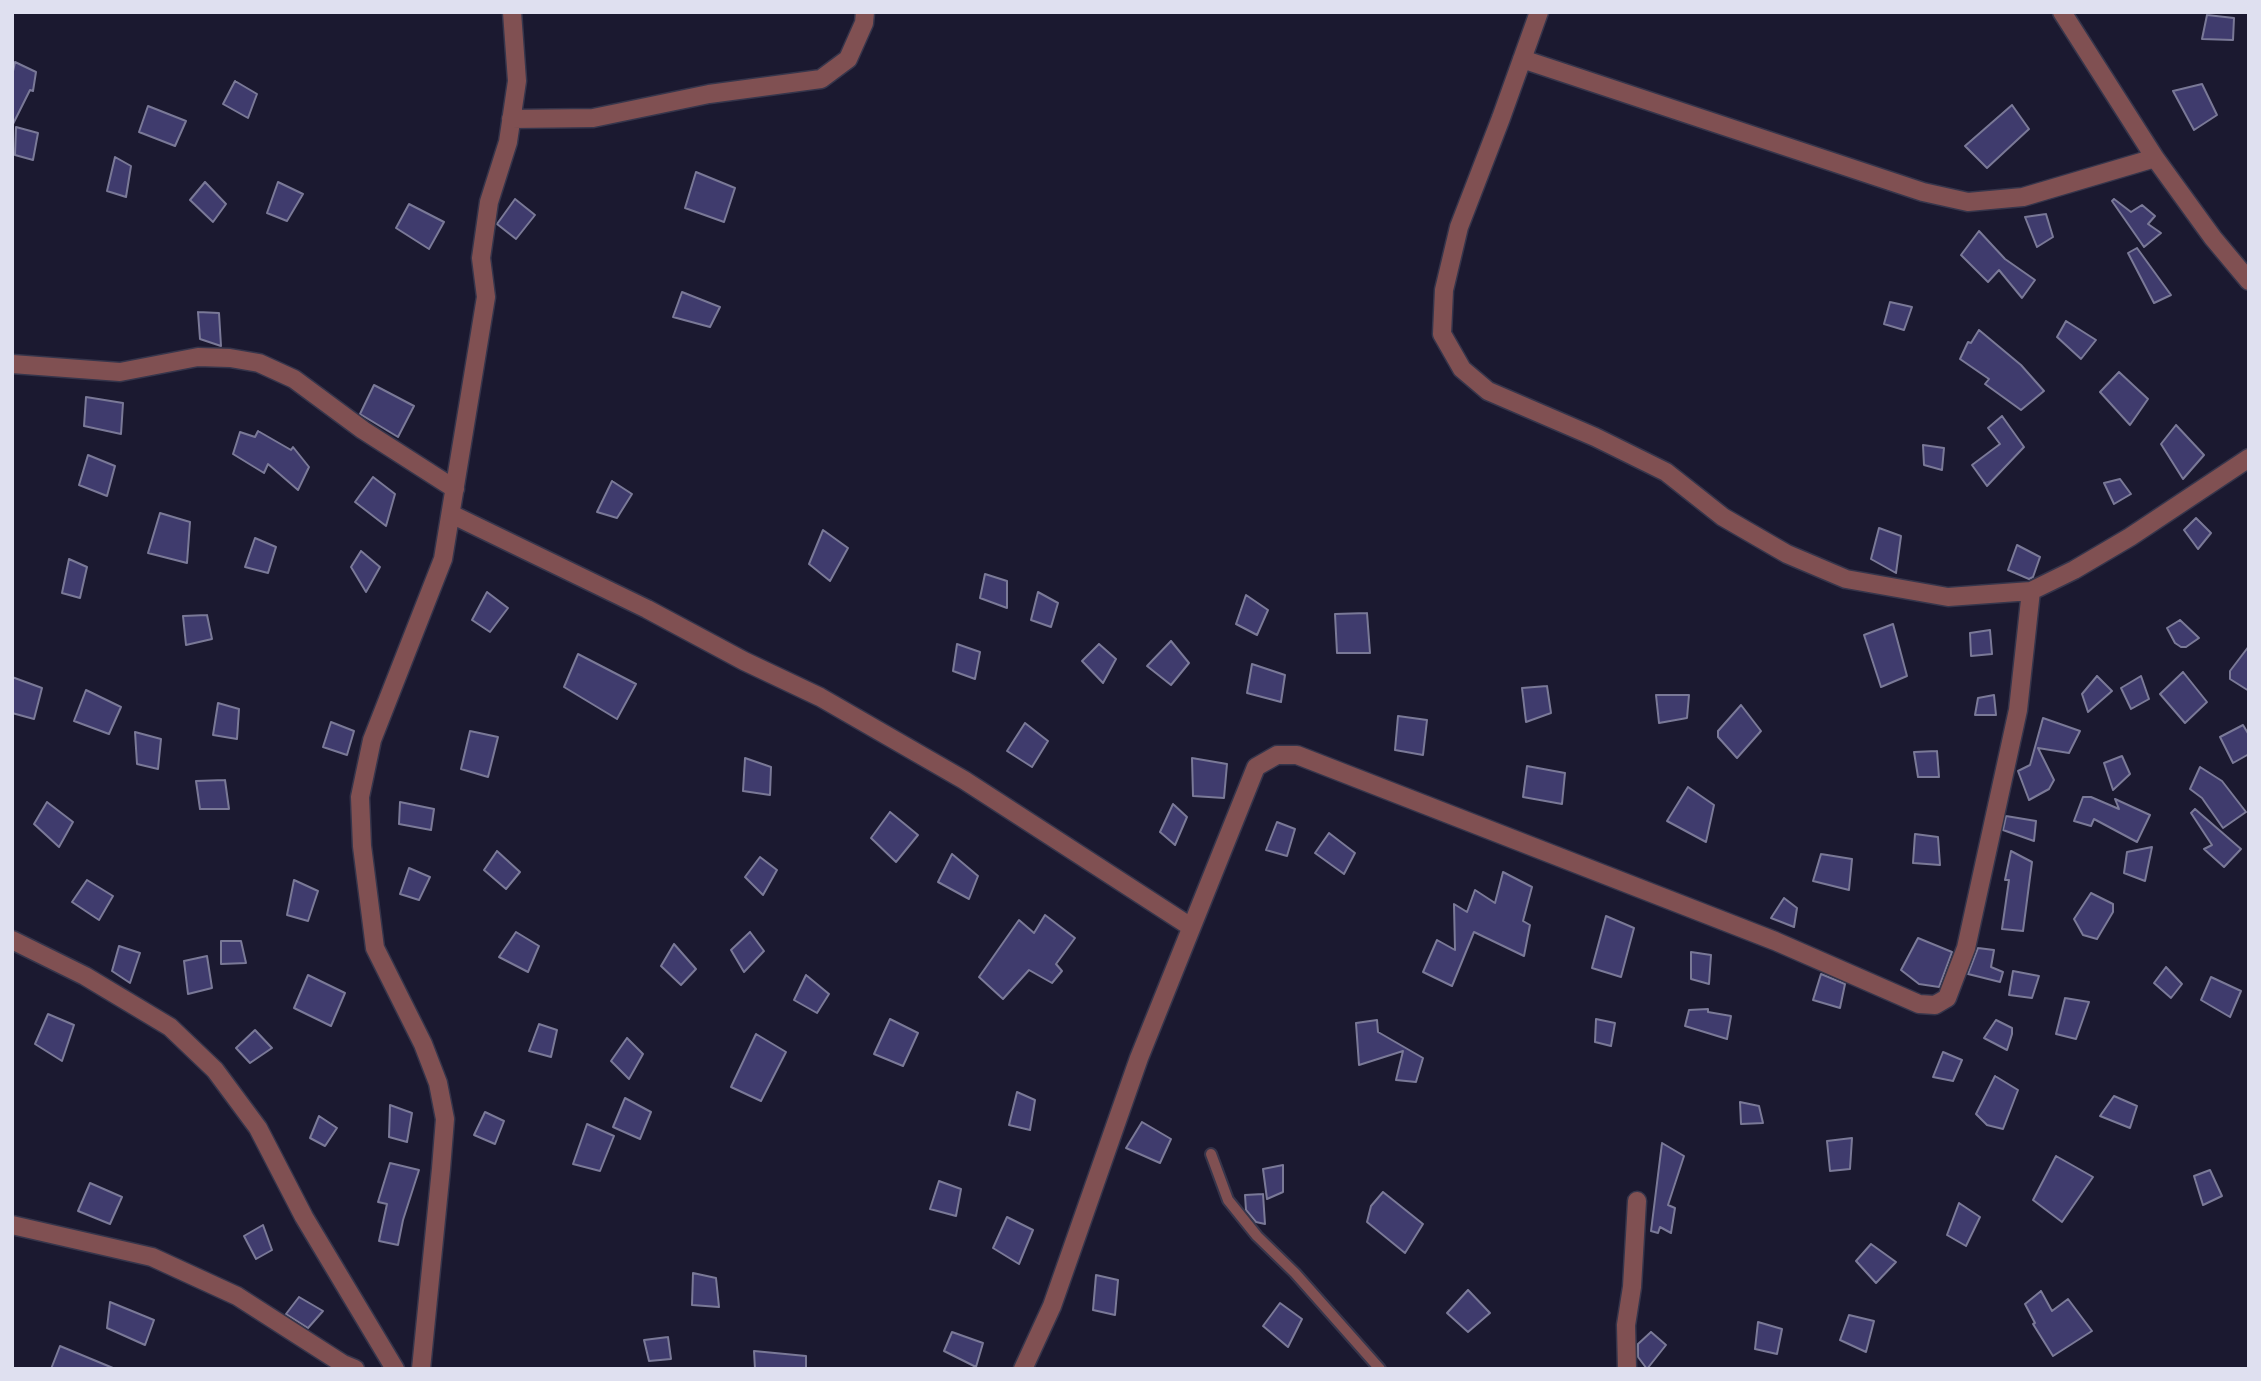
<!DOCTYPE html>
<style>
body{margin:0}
#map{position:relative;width:2261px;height:1381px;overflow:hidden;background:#1b1930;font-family:"PT Serif",serif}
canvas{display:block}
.frame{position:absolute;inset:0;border:14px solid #dfe0f0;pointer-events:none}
</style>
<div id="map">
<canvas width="2261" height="1381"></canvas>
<div class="frame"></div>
</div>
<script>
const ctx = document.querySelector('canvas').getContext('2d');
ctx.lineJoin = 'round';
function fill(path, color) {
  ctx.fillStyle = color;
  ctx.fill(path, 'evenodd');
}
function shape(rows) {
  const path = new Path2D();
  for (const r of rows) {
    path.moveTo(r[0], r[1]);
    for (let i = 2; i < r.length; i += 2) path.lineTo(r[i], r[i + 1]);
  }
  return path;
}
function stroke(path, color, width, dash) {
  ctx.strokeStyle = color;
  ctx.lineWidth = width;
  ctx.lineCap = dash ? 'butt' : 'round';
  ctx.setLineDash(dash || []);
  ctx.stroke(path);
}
const building = shape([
 [2207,15,2234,18,2233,40,2202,39,2207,15],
 [15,62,36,72,33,91,30,90,12,126,12,76,15,62],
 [235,81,257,94,248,118,223,104,235,81],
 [2202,84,2217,115,2194,130,2173,91,2202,84],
 [2012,105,2029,129,1987,168,1965,146,2012,105],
 [148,106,186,121,175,146,139,132,148,106],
 [16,127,38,133,33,160,15,155,16,127],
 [115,157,131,166,126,197,107,191,115,157],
 [696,172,735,188,724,222,685,208,696,172],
 [205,182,226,204,213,222,190,200,205,182],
 [278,182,303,194,287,221,267,213,278,182],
 [515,199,535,215,516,239,497,224,515,199],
 [2114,199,2131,212,2142,205,2155,216,2148,224,2161,233,2144,247,2112,201,2114,199],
 [409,204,444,222,429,249,396,228,409,204],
 [2046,214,2053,237,2037,247,2025,217,2046,214],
 [1979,231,2005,259,2035,280,2022,298,1999,270,1988,282,1961,255,1979,231],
 [2137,248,2171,295,2154,303,2128,253,2137,248],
 [682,292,720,307,710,327,673,317,682,292],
 [1890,302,1912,307,1904,330,1884,324,1890,302],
 [198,312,219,313,221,346,200,339,198,312],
 [2066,321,2096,340,2081,359,2057,337,2066,321],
 [1979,330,2021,365,2044,391,2021,410,1985,384,1989,379,1960,359,1968,342,1971,343,1979,330],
 [2119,372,2148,399,2130,425,2100,392,2119,372],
 [374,385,414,406,398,437,360,414,374,385],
 [86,397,123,403,121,434,84,426,86,397],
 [2002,416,2024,447,1987,486,1972,465,2000,444,1988,428,2002,416],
 [2176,425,2204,455,2183,479,2161,444,2176,425],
 [258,431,291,450,293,447,309,467,298,490,268,464,264,473,233,454,240,432,255,437,258,431],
 [1923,445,1944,448,1942,470,1924,465,1923,445],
 [88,455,115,466,107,496,79,485,88,455],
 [373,477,395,494,386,526,355,502,373,477],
 [2120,479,2131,494,2114,504,2104,483,2120,479],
 [612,481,632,494,617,518,597,512,612,481],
 [160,513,190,522,187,563,148,553,160,513],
 [2196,518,2211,533,2198,549,2184,530,2196,518],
 [1879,528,1901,536,1896,573,1871,559,1879,528],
 [823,530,848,548,830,581,809,564,823,530],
 [255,538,276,547,268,573,245,567,255,538],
 [2017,545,2040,557,2033,577,2029,579,2008,570,2017,545],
 [361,551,380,567,366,592,351,567,361,551],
 [69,559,87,567,80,598,62,593,69,559],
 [985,574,1007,581,1007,608,980,598,985,574],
 [487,592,508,608,490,632,472,620,487,592],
 [1038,592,1058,603,1051,627,1031,620,1038,592],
 [1246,595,1268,610,1257,635,1236,624,1246,595],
 [1367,613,1370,653,1337,653,1335,614,1367,613],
 [207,615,212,639,186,645,183,616,207,615],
 [2180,620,2199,638,2186,647,2181,647,2175,643,2167,628,2180,620],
 [1893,624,1907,676,1881,687,1864,635,1893,624],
 [1990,630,1992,654,1971,656,1970,633,1990,630],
 [1171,641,1189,663,1171,685,1147,666,1171,641],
 [957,644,980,652,975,679,953,671,957,644],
 [1099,644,1116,659,1103,683,1082,661,1099,644],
 [2249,646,2249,691,2230,679,2230,671,2249,646],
 [578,654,636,684,617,719,564,687,578,654],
 [1252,664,1285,675,1281,702,1247,693,1252,664],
 [2183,672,2207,702,2185,723,2160,694,2183,672],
 [2097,676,2112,691,2088,712,2082,694,2097,676],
 [2141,676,2149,699,2131,709,2121,688,2141,676],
 [12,677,42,688,34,719,12,713,12,677],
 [1547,686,1551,713,1526,722,1522,688,1547,686],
 [86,690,121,707,109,734,74,721,86,690],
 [1656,695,1689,695,1687,718,1659,723,1656,695],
 [1994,695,1996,715,1975,715,1978,698,1994,695],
 [218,703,239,709,237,739,213,735,218,703],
 [1741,705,1761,731,1737,758,1718,737,1718,731,1741,705],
 [1398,716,1427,720,1423,755,1395,750,1398,716],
 [2043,718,2080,731,2069,753,2038,748,2054,780,2049,789,2029,800,2018,771,2030,765,2043,718],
 [331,722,354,731,347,755,323,747,331,722],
 [1025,723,1048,741,1032,767,1007,751,1025,723],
 [2243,725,2249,735,2249,754,2233,763,2220,737,2243,725],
 [470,731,498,737,488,777,461,769,470,731],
 [135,732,161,739,158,769,137,764,135,732],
 [1937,751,1939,777,1918,777,1914,752,1937,751],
 [2122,756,2130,774,2113,790,2104,763,2122,756],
 [745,758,771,767,770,795,743,791,745,758],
 [1192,758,1227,764,1224,798,1193,796,1192,758],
 [1527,766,1565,773,1562,804,1523,797,1527,766],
 [2200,767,2222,781,2246,812,2223,828,2202,798,2190,789,2200,767],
 [225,780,229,809,200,809,196,781,225,780],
 [1688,787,1714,805,1706,842,1667,821,1688,787],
 [2083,797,2091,797,2119,809,2115,799,2150,815,2137,842,2094,819,2091,826,2074,821,2083,797],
 [47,802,73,822,59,847,34,824,47,802],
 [400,802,434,809,431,830,399,824,400,802],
 [1173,804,1187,817,1175,845,1160,832,1173,804],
 [2195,809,2241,849,2224,867,2204,849,2212,845,2191,813,2195,809],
 [890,812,918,835,896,862,871,838,890,812],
 [2006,816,2036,821,2034,841,2003,830,2006,816],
 [1277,822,1295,829,1287,856,1266,850,1277,822],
 [1329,833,1355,853,1344,874,1315,853,1329,833],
 [1915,834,1938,837,1940,865,1913,863,1915,834],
 [2152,847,2145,881,2124,873,2127,852,2152,847],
 [497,851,520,872,506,889,484,870,497,851],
 [2011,851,2032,862,2023,931,2002,929,2009,880,2005,880,2011,851],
 [952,854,978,876,969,899,938,882,952,854],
 [1821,854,1852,859,1849,890,1813,881,1821,854],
 [760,857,777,870,763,895,745,877,760,857],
 [409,868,430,877,419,900,400,894,409,868],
 [1503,872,1532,887,1523,921,1530,925,1524,956,1474,932,1452,986,1423,972,1437,940,1455,950,1454,904,1467,912,1475,890,1495,903,1503,872],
 [87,880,113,896,99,920,72,902,87,880],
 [294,880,318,891,308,921,287,915,294,880],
 [2091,893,2113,904,2113,912,2097,939,2083,935,2074,919,2091,893],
 [1784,898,1797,908,1794,927,1771,918,1784,898],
 [1045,915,1075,938,1056,964,1062,971,1052,983,1029,970,1003,999,979,977,1019,920,1034,933,1045,915],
 [1606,916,1634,928,1621,977,1592,968,1606,916],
 [516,932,539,946,528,972,499,957,516,932],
 [750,932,764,951,744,972,731,950,750,932],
 [1918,938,1952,952,1939,987,1919,984,1901,970,1918,938],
 [221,941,241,941,246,963,221,964,221,941],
 [674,944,696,969,681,985,661,966,674,944],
 [119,946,140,953,130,983,112,971,119,946],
 [1978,948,1994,950,1991,967,2003,972,2000,982,1968,974,1978,948],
 [1691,952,1711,955,1709,984,1691,979,1691,952],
 [207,956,212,988,188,994,184,961,207,956],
 [2166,967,2182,984,2171,998,2154,983,2166,967],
 [2013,971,2039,976,2032,998,2009,995,2013,971],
 [1821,974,1845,984,1840,1008,1813,1000,1821,974],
 [308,975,345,993,331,1026,294,1008,308,975],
 [806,975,829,994,817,1013,794,1000,806,975],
 [2211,977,2241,991,2230,1017,2201,1000,2211,977],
 [2065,998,2089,1002,2076,1039,2056,1034,2065,998],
 [1708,1009,1708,1012,1731,1016,1727,1039,1685,1026,1689,1010,1708,1009],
 [48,1014,74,1025,62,1061,35,1044,48,1014],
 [890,1019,918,1033,903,1066,874,1054,890,1019],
 [1596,1019,1615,1023,1611,1046,1595,1042,1596,1019],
 [1377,1020,1378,1032,1423,1058,1416,1082,1396,1080,1403,1051,1359,1065,1356,1023,1377,1020],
 [1996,1020,2012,1028,2012,1034,2007,1050,1984,1038,1996,1020],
 [539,1024,557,1030,551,1057,529,1051,539,1024],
 [255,1030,272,1048,250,1063,236,1048,255,1030],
 [756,1034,786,1052,761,1101,731,1087,756,1034],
 [627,1038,643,1054,629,1079,611,1061,627,1038],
 [1943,1052,1962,1060,1953,1081,1933,1077,1943,1052],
 [1995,1076,2018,1090,2003,1129,1987,1125,1976,1114,1995,1076],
 [1017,1092,1035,1100,1030,1130,1009,1125,1017,1092],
 [2114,1096,2137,1106,2130,1128,2100,1116,2114,1096],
 [625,1098,651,1112,640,1139,613,1127,625,1098],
 [1740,1102,1759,1106,1763,1123,1741,1124,1740,1102],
 [390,1105,412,1113,407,1142,389,1137,390,1105],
 [485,1112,504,1121,495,1144,474,1135,485,1112],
 [319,1116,337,1128,325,1146,310,1138,319,1116],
 [1142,1122,1171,1139,1160,1163,1126,1148,1142,1122],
 [587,1124,614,1136,600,1171,573,1164,587,1124],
 [1852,1138,1850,1169,1830,1171,1827,1141,1852,1138],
 [1662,1143,1684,1156,1668,1205,1675,1208,1671,1233,1660,1227,1658,1233,1651,1231,1662,1143],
 [2056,1156,2093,1177,2062,1222,2033,1200,2056,1156],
 [390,1163,419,1170,403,1220,398,1245,379,1241,387,1204,378,1202,390,1163],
 [1283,1165,1283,1192,1267,1199,1263,1169,1283,1165],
 [2210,1170,2222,1196,2203,1205,2194,1176,2210,1170],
 [939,1181,961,1189,956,1216,930,1209,939,1181],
 [90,1183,122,1197,110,1224,78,1211,90,1183],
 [1383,1192,1423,1224,1405,1253,1367,1222,1371,1206,1383,1192],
 [1263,1194,1265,1224,1256,1222,1246,1210,1245,1195,1263,1194],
 [1959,1203,1980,1217,1966,1246,1947,1235,1959,1203],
 [1007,1217,1033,1230,1019,1264,993,1248,1007,1217],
 [263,1225,272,1250,256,1259,244,1236,263,1225],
 [1871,1244,1896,1262,1876,1283,1856,1261,1871,1244],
 [693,1273,716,1278,719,1307,692,1305,693,1273],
 [1096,1275,1118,1280,1115,1315,1093,1310,1096,1275],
 [1468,1290,1490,1313,1468,1332,1447,1313,1468,1290],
 [2041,1291,2052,1311,2068,1299,2092,1331,2053,1356,2033,1324,2035,1323,2025,1304,2041,1291],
 [299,1297,323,1311,308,1328,286,1314,299,1297],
 [110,1302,154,1320,145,1345,107,1328,110,1302],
 [1280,1303,1302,1319,1288,1347,1263,1326,1280,1303],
 [1849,1315,1874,1321,1866,1352,1840,1340,1849,1315],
 [1758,1322,1782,1329,1777,1354,1755,1349,1758,1322],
 [952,1332,983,1343,976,1367,944,1351,952,1332],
 [1651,1332,1666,1345,1647,1369,1638,1357,1638,1344,1651,1332],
 [668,1337,671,1359,649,1361,644,1340,668,1337],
 [60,1346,113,1368,113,1369,51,1369,60,1346],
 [754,1351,806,1356,806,1369,755,1369,754,1351]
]);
const lane = shape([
 [1211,1154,1228,1200,1257,1236,1295,1273,1380,1369]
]);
const street = shape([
 [1539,12,1501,118,1459,227,1444,290,1442,334,1462,369,1488,391,1595,437,1666,472,1723,517,1787,554,1846,579,1948,597,2031,591,2074,570,2130,537,2249,458],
 [2062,12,2155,158,2213,238,2249,281],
 [1522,59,1923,192,1968,202,2023,197,2155,158],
 [511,119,593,118,709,94,821,79,848,59,864,23,865,12],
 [12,364,120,372,198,357,230,358,259,363,294,379,363,430,455,489],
 [451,514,647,609,744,661,820,697,964,780,1191,927],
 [12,940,85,976,170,1027,215,1070,258,1128,304,1217,395,1369],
 [12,1225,152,1257,237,1296,343,1364,355,1369],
 [421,1369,441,1169,445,1119,438,1083,423,1044,375,948,362,846,360,797,372,740,443,559,486,297,481,258,489,202,508,142,517,81,512,12],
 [1023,1369,1052,1306,1139,1058,1256,767,1277,755,1297,755,1775,941,1919,1004,1935,1005,1947,998,1966,948,2018,710,2031,591],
 [1627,1369,1626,1325,1632,1287,1637,1201]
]);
fill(building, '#3f3b6d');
stroke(building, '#7a7997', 2);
stroke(lane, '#36354b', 14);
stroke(street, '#36354b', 21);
stroke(lane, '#805052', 10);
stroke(street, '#805052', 18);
</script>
